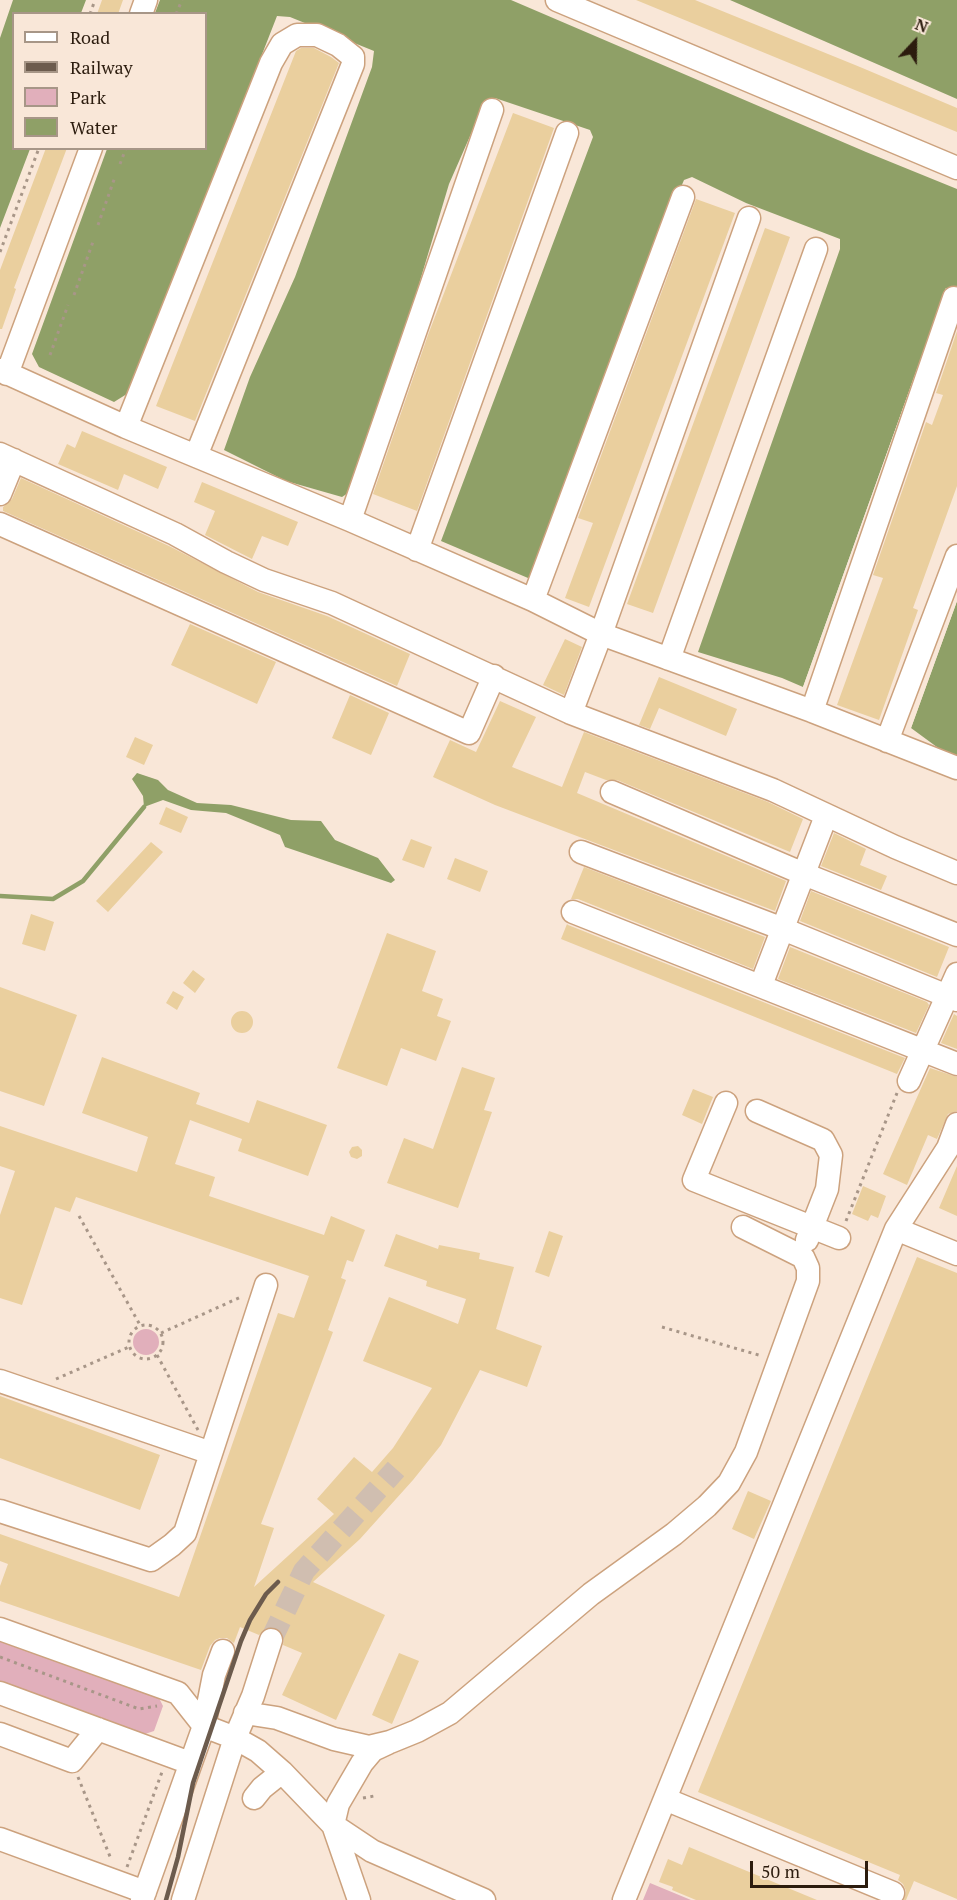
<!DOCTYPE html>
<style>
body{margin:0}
#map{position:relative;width:957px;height:1900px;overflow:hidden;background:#f9e7d8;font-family:"PT Serif",serif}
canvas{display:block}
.legend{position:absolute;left:12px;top:12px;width:195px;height:138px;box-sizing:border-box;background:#f9e7d8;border:2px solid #a79687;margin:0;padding:8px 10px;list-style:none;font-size:18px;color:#2c1c0e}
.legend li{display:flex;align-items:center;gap:12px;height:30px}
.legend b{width:30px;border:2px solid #a79687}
.north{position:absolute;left:885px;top:12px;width:60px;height:60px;-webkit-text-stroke:4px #f9e7d8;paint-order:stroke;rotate:22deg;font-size:16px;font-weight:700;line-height:24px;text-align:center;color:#2c1c0e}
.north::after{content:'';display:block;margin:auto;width:21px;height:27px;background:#2c1c0e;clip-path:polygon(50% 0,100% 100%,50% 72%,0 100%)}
.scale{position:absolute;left:750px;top:1861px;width:118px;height:27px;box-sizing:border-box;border:3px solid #2c1c0e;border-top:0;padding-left:8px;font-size:18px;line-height:21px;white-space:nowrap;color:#2c1c0e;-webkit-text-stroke:4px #f9e7d8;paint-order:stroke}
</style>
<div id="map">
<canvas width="957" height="1900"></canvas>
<ul class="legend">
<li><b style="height:8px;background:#fff"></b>Road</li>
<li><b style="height:8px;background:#6c5b4d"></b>Railway</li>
<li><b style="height:16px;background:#e1afbb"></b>Park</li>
<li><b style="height:16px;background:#8fa067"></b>Water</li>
</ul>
<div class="north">N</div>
<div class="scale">50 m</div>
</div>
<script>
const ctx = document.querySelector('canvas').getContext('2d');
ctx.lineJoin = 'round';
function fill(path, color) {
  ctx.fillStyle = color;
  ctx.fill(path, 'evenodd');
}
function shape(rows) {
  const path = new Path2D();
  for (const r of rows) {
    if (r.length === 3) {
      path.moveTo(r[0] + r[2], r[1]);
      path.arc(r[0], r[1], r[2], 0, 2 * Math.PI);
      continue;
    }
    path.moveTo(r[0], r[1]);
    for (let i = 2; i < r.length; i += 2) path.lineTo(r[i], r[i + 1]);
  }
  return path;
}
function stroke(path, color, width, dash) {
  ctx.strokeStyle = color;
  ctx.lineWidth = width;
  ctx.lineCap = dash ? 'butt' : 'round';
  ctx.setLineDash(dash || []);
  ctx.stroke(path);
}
const green = shape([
 [146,1342,13],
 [0,1638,158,1696,163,1706,154,1731,142,1735,0,1681],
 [650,1883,691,1900,643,1900]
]);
const water = shape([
 [13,0,86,0,81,13,14,14,14,148,30,149,0,228,0,38],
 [160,0,511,0,866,152,957,189,957,292,946,288,803,687,782,678,698,652,840,249,840,239,746,203,692,177,684,180,626,318,536,572,528,578,441,541,593,137,590,130,495,98,485,102,449,184,405,331,351,491,342,497,286,481,224,450,250,377,295,277,372,67,374,51,290,17,277,16,130,392,114,402,39,367,32,354,107,149,206,148,206,14,155,13],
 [730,0,957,0,957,99],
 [957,601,957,756,941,750,911,728],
 [137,773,158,780,168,790,197,803,231,805,291,820,321,821,335,840,378,858,395,880,391,883,285,847,280,835,226,813,191,810,163,800,144,807,143,796,132,779]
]);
const pier = shape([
 [946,288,957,292,948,292,806,688,803,687],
 [957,598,957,601,911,728,908,727,954,600]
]);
const stream = shape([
 [0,896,53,899,83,881,144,807]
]);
const building = shape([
 [102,0,123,0,118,14,97,14],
 [636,0,695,0,860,67,957,108,957,132],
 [301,48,314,48,331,57,339,63,195,421,156,406,296,51],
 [513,113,554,128,417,511,373,494,428,335],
 [46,148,67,148,14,288,16,289,2,329,0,329,0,270],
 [696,199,735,213,589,607,565,598,593,523,578,518],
 [765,228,790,237,653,613,627,604],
 [957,331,957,486,913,608,918,610,879,720,837,705,883,578,873,575,926,422,932,425,943,395,936,393],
 [82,431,167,467,158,489,124,474,118,490,58,464,67,444,75,448],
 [21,478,169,546,258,592,327,616,410,654,397,686,3,511,3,507,12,499],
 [202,482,298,522,288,546,262,536,252,559,205,535,215,511,194,502],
 [190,624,276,662,257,704,171,665],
 [565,639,582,647,564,695,543,685],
 [659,677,737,709,726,736,659,708,650,729,639,725],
 [350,695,389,713,371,755,332,738],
 [500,701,536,717,512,767,562,787,584,732,768,802,803,819,790,852,617,780,606,780,585,772,577,793,786,881,775,911,495,805,433,777,450,740,476,752],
 [135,737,153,745,144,765,126,757],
 [166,807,188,817,181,833,159,824],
 [834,833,866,849,860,865,887,876,881,890,821,866],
 [411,839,432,847,424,868,402,860],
 [151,842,163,852,108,912,96,901],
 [455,858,488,871,480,892,447,879],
 [584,867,765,937,753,969,578,899,571,899],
 [811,891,949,947,937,977,800,921],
 [31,914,54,922,45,951,22,944],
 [567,924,568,925,905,1058,897,1074,561,939],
 [387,933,436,951,422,991,443,999,437,1016,451,1021,436,1061,401,1048,387,1086,337,1068],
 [790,947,927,1002,929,1005,916,1033,778,979],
 [193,970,205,979,195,993,183,983],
 [0,987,77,1015,44,1106,0,1091],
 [173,991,184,997,177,1010,166,1003],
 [242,1022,11],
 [954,1014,957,1016,957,1049,941,1043],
 [102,1057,200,1093,196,1104,249,1123,257,1100,327,1125,308,1176,238,1151,242,1139,190,1120,175,1164,215,1177,209,1196,324,1235,331,1216,365,1230,353,1262,347,1260,341,1278,346,1280,328,1330,333,1332,261,1524,274,1528,254,1587,334,1514,317,1499,354,1457,372,1472,393,1448,432,1388,363,1361,389,1297,458,1324,466,1299,426,1286,427,1281,384,1266,396,1234,438,1249,439,1245,480,1253,479,1259,514,1267,496,1329,542,1346,527,1387,480,1370,441,1445,413,1480,360,1539,313,1582,385,1615,336,1720,282,1695,302,1653,283,1645,284,1637,281,1631,276,1627,268,1627,259,1635,240,1627,234,1643,227,1638,220,1638,215,1640,210,1646,201,1670,0,1601,0,1586,8,1564,0,1561,0,1534,179,1597,278,1313,294,1318,309,1276,76,1197,70,1212,55,1207,22,1305,0,1298,0,1215,15,1171,0,1166,0,1126,137,1172,148,1137,82,1113],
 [462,1067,495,1078,484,1110,492,1112,458,1208,387,1183,404,1138,433,1149],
 [930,1068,957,1077,957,1111,948,1114,937,1139,928,1135,907,1185,883,1174],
 [693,1089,713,1097,702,1124,682,1115],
 [358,1146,362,1150,362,1156,357,1159,351,1157,349,1152,352,1147],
 [957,1166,957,1216,939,1208],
 [863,1186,886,1196,878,1218,871,1215,868,1221,852,1214],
 [549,1231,563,1236,549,1277,535,1272],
 [917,1257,957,1273,957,1899,914,1881,906,1900,904,1900,906,1891,903,1884,898,1880,900,1875,698,1792],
 [0,1396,160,1455,140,1510,0,1458],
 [748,1491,771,1501,754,1539,732,1529],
 [399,1653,419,1661,392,1724,372,1715],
 [689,1847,817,1900,696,1900,672,1890,673,1887,659,1882,668,1859,682,1865]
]);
const minorTunnel = shape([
 [271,1640,304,1571,396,1469]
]);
const path = shape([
 [90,14,95,0],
 [176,14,182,0],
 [120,164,126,148],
 [98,225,115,177],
 [0,252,39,148],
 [74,295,94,239],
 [50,355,68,305],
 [79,1216,140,1325],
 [846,1221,897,1093],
 [146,1342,17],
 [662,1327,762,1356],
 [161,1333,241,1297],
 [157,1355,198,1430],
 [56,1379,129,1347],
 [0,1657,139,1709,157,1706],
 [78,1777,111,1859],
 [363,1798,374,1796],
 [127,1867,162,1772]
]);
const minor = shape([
 [557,0,957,168],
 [141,14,146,0],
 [0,370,126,427,350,520,533,600,601,634,812,711,957,768],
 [7,374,91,148],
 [126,427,271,63,282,44,297,35,317,35,338,45,353,57,353,64,196,456],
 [0,454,175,534,226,562,264,580,332,603,571,713,773,790,895,847,957,873],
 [0,494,14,460],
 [350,520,492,110],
 [0,524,469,733,494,676],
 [417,550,567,133],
 [533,600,683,197],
 [669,659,816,249],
 [812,711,954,298],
 [571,713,601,634,749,218],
 [887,741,957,556],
 [612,792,804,874,957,935],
 [581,852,783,929,957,1000],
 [573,912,957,1064],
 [761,985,826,816],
 [909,1081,957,974],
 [726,1103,694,1180,839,1238],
 [757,1111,823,1140,831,1155,827,1189,807,1240],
 [896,1229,957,1254],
 [0,1381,211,1453],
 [0,1511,151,1560,172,1545,185,1533,266,1285],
 [0,1629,178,1693,204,1726,235,1738,258,1751,282,1772,333,1825,372,1851,484,1900],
 [0,1693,190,1763],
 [245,1713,277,1718,334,1739,369,1747,390,1742,417,1731,450,1713,591,1594,674,1534,707,1506,729,1483,746,1452,808,1281,808,1268,803,1257,743,1227],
 [0,1734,72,1761,98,1729],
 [254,1798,262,1788,282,1772],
 [665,1799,893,1893],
 [0,1839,145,1892],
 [142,1900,204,1726,214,1675,223,1651],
 [183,1900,235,1738,253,1696,271,1640],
 [359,1900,333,1825,338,1804,362,1763,373,1750,388,1743],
 [624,1900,896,1229,948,1148,957,1124]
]);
const rail = shape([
 [166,1900,178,1857,193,1783,241,1641,250,1620,266,1594,278,1582]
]);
fill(green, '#e1afbb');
fill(water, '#8fa067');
fill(pier, '#f9e7d8');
stroke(stream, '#8fa067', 4.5);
fill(building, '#eacf9e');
stroke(minorTunnel, '#d0beb0', 22, [22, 11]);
stroke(minor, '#cca27e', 25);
stroke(path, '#a89688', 3, [3, 4.5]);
stroke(minor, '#fff', 22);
stroke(rail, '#6c5b4d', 4.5);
</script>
